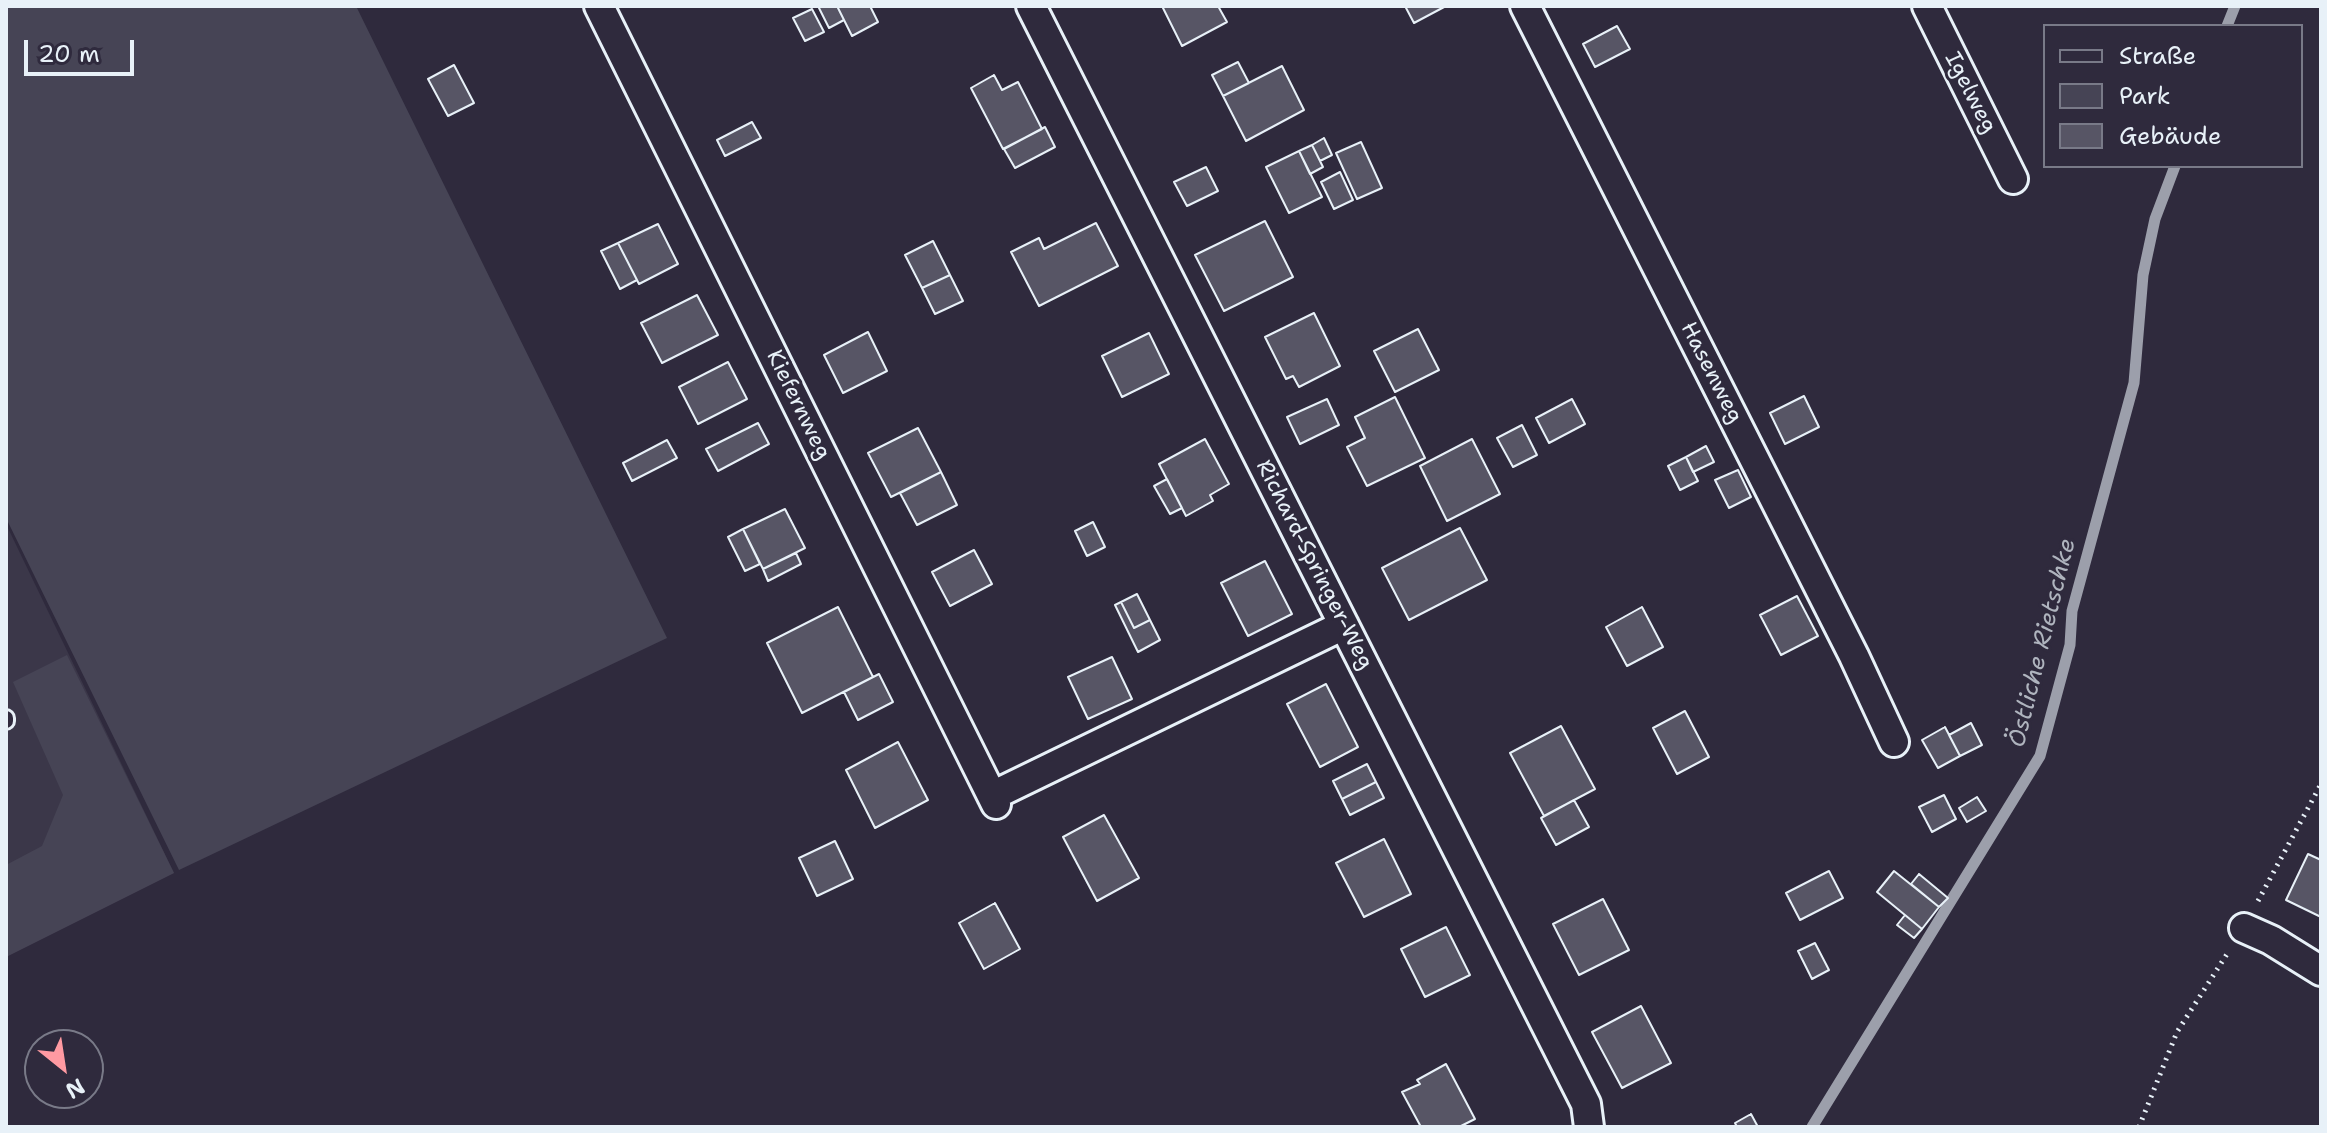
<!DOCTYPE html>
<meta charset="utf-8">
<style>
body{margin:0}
#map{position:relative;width:2327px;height:1133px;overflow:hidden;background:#2f2a3d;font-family:"Shantell Sans",sans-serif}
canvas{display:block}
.frame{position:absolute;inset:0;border:8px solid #e8f1f8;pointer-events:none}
.legend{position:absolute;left:2043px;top:24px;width:260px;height:144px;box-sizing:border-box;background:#2f2a3d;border:2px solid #797a88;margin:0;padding:10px 14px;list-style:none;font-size:24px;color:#e8f1f8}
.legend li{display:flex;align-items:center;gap:16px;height:40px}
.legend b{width:40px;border:2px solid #797a88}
.north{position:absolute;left:24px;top:1029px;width:80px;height:80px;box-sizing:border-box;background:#2f2a3d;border:2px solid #797a88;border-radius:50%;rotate:150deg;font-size:22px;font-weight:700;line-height:32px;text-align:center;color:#e8f1f8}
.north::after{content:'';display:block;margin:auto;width:28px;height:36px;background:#ff9aa2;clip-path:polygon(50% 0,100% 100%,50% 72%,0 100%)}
.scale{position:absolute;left:24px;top:40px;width:110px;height:36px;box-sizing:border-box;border:4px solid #e8f1f8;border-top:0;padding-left:10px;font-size:24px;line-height:28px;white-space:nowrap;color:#e8f1f8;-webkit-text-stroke:6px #2f2a3d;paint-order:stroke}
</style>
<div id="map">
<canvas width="2327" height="1133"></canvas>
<div class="frame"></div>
<ul class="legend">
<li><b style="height:10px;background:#2f2a3d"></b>Straße</li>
<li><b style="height:22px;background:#464455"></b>Park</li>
<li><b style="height:22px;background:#575565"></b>Gebäude</li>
</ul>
<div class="north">N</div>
<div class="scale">20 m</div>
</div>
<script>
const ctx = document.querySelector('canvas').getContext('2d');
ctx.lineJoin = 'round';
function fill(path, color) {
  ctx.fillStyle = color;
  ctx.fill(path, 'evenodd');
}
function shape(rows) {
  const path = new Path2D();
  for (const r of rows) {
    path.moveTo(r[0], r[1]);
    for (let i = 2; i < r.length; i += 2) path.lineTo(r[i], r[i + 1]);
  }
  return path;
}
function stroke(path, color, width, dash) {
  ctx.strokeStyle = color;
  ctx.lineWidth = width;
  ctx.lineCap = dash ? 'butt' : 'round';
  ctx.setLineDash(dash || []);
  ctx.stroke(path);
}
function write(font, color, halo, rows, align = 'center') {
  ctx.font = font + ' "Shantell Sans",sans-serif';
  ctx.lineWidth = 6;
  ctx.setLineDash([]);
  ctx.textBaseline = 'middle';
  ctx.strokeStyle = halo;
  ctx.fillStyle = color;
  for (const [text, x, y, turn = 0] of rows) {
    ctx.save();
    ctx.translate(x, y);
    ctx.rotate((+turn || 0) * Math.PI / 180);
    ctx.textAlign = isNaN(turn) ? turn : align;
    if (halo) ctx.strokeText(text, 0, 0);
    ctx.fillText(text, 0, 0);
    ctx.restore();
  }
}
const built = shape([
 [6,524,174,873,6,957]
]);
const green = shape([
 [6,6,356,6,667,638,179,870,6,518],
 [67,655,174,873,6,957,6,865,42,846,63,795,13,682]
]);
const stream = shape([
 [2227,26,2235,6],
 [1812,1127,2040,756,2070,645,2072,611,2134,383,2143,275,2155,219,2175,166]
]);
const building = shape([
 [818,6,837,6,844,20,829,28,818,6],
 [837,6,870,6,878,22,852,36,837,6],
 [1162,6,1218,6,1227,22,1182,46,1162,6],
 [1405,6,1446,6,1414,23,1405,6],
 [812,9,824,32,805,41,793,18,812,9],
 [1617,26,1630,49,1595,67,1583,44,1617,26],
 [1238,62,1249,83,1223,96,1212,75,1238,62],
 [454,65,474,103,448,116,428,79,454,65],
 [1282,66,1304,110,1246,141,1223,96,1282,66],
 [994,75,1002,90,1018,82,1042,129,1003,149,971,88,994,75],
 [752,122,761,138,725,156,717,140,752,122],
 [1045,127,1055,147,1015,168,1004,149,1045,127],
 [1324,138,1332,155,1320,161,1312,145,1324,138],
 [1361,142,1382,188,1357,199,1336,153,1361,142],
 [1312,145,1323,167,1310,174,1299,151,1312,145],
 [1299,151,1322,197,1289,213,1266,167,1299,151],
 [1206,167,1218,191,1187,206,1174,182,1206,167],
 [1340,172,1353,200,1334,209,1321,182,1340,172],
 [1265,221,1293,277,1224,311,1195,255,1265,221],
 [1096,223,1118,266,1039,306,1011,252,1039,238,1044,249,1096,223],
 [658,224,678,264,639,284,618,243,658,224],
 [933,241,950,275,922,288,905,255,933,241],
 [618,243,637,280,620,289,601,251,618,243],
 [950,275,963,301,935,314,922,288,950,275],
 [697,295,718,335,662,363,641,323,697,295],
 [1314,313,1340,366,1299,387,1293,376,1286,379,1265,337,1314,313],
 [1418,329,1439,370,1395,392,1374,351,1418,329],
 [868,332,887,371,843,393,824,355,868,332],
 [1149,333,1169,374,1122,397,1102,356,1149,333],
 [728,362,747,399,698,424,679,387,728,362],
 [1804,396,1819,427,1785,444,1770,413,1804,396],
 [1395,397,1425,458,1367,486,1347,447,1365,438,1355,417,1395,397],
 [1327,399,1339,425,1300,444,1287,417,1327,399],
 [1572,399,1585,424,1549,443,1536,418,1572,399],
 [758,423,769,444,718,471,706,449,758,423],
 [1522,425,1537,455,1513,467,1497,438,1522,425],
 [918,428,941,472,891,497,868,453,918,428],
 [1205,439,1229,484,1210,495,1213,501,1186,516,1159,464,1205,439],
 [1472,439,1500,494,1447,521,1420,466,1472,439],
 [667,440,677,458,632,481,623,463,667,440],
 [1706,446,1714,462,1693,472,1686,457,1706,446],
 [1686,457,1698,481,1680,490,1668,466,1686,457],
 [1738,470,1751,497,1729,508,1715,480,1738,470],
 [941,472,957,505,917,525,900,493,941,472],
 [1167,479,1182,508,1170,514,1154,486,1167,479],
 [785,509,805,548,763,569,743,529,785,509],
 [1093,522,1105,547,1087,556,1075,531,1093,522],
 [1460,528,1487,580,1409,620,1382,568,1460,528],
 [743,529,760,564,745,571,728,537,743,529],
 [974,550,992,584,950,606,932,572,974,550],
 [796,553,801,564,768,581,763,569,796,553],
 [1265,561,1292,614,1248,636,1221,583,1265,561],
 [1137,594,1150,620,1134,628,1121,602,1137,594],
 [1797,596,1818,636,1781,655,1760,615,1797,596],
 [1121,602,1134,628,1150,620,1160,640,1138,652,1115,605,1121,602],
 [838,607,873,677,802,713,767,643,838,607],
 [1642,607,1663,647,1627,666,1606,627,1642,607],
 [1112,657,1132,699,1088,719,1068,677,1112,657],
 [879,674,893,702,858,720,844,692,879,674],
 [1326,684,1358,747,1320,767,1287,704,1326,684],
 [1685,711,1709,757,1677,774,1653,728,1685,711],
 [1971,723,1982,745,1960,756,1949,735,1971,723],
 [1561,726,1595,789,1544,816,1510,753,1561,726],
 [1945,727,1960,756,1938,768,1922,740,1945,727],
 [898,742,928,800,875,828,846,770,898,742],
 [1367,764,1376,782,1342,799,1333,781,1367,764],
 [1376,782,1384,798,1350,815,1342,799,1376,782],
 [1944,795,1956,819,1932,832,1919,807,1944,795],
 [1977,797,1986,811,1967,822,1959,808,1977,797],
 [1574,800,1589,827,1556,845,1541,818,1574,800],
 [1104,815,1139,878,1097,901,1063,837,1104,815],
 [1384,839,1411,894,1364,917,1336,863,1384,839],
 [835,841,853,879,817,896,799,858,835,841],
 [2308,854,2321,860,2321,917,2286,900,2308,854],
 [1829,871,1843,898,1800,920,1786,893,1829,871],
 [1894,871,1939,907,1922,929,1877,892,1894,871],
 [1919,874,1948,898,1939,907,1911,884,1919,874],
 [1603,899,1629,950,1579,975,1553,924,1603,899],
 [995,903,1020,949,984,969,959,923,995,903],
 [1905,915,1922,929,1914,938,1897,925,1905,915],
 [1446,927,1470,975,1425,997,1401,949,1446,927],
 [1815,943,1829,970,1812,979,1798,951,1815,943],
 [1641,1006,1671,1063,1622,1088,1592,1032,1641,1006],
 [1446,1064,1475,1119,1459,1127,1421,1127,1402,1092,1420,1084,1417,1080,1446,1064],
 [1751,1114,1758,1127,1737,1127,1735,1123,1751,1114]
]);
const path = shape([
 [2258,901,2321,784],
 [2139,1127,2177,1032,2227,954]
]);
const lane = shape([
 [6,718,6,721]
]);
const street = shape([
 [599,6,996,804],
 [1031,6,1586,1104,1589,1127],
 [1525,6,1854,656,1894,742],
 [1927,6,2013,179],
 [992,796,1344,625],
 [2244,928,2271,940,2321,971]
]);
const streetNames = [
 ["Igelweg",1970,93,63],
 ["Hasenweg",1711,373,63],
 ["Kiefernweg",798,405,64],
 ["Richard-Springer-Weg",1314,565,63]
];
const waterNames = [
 ["Östliche Rietschke",2043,643,-76]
];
fill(built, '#3b3749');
fill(green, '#464455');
stroke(stream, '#9c9fab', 11);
fill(building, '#575565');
stroke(building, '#e8f1f8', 2);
stroke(lane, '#e8f1f8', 20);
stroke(street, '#e8f1f8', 34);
stroke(path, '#e8f1f8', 5, [2, 6]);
stroke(lane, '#2f2a3d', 14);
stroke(street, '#2f2a3d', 28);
write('22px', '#e8f1f8', '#2f2a3d', streetNames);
write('italic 24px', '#afb4be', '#2f2a3d', waterNames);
</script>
